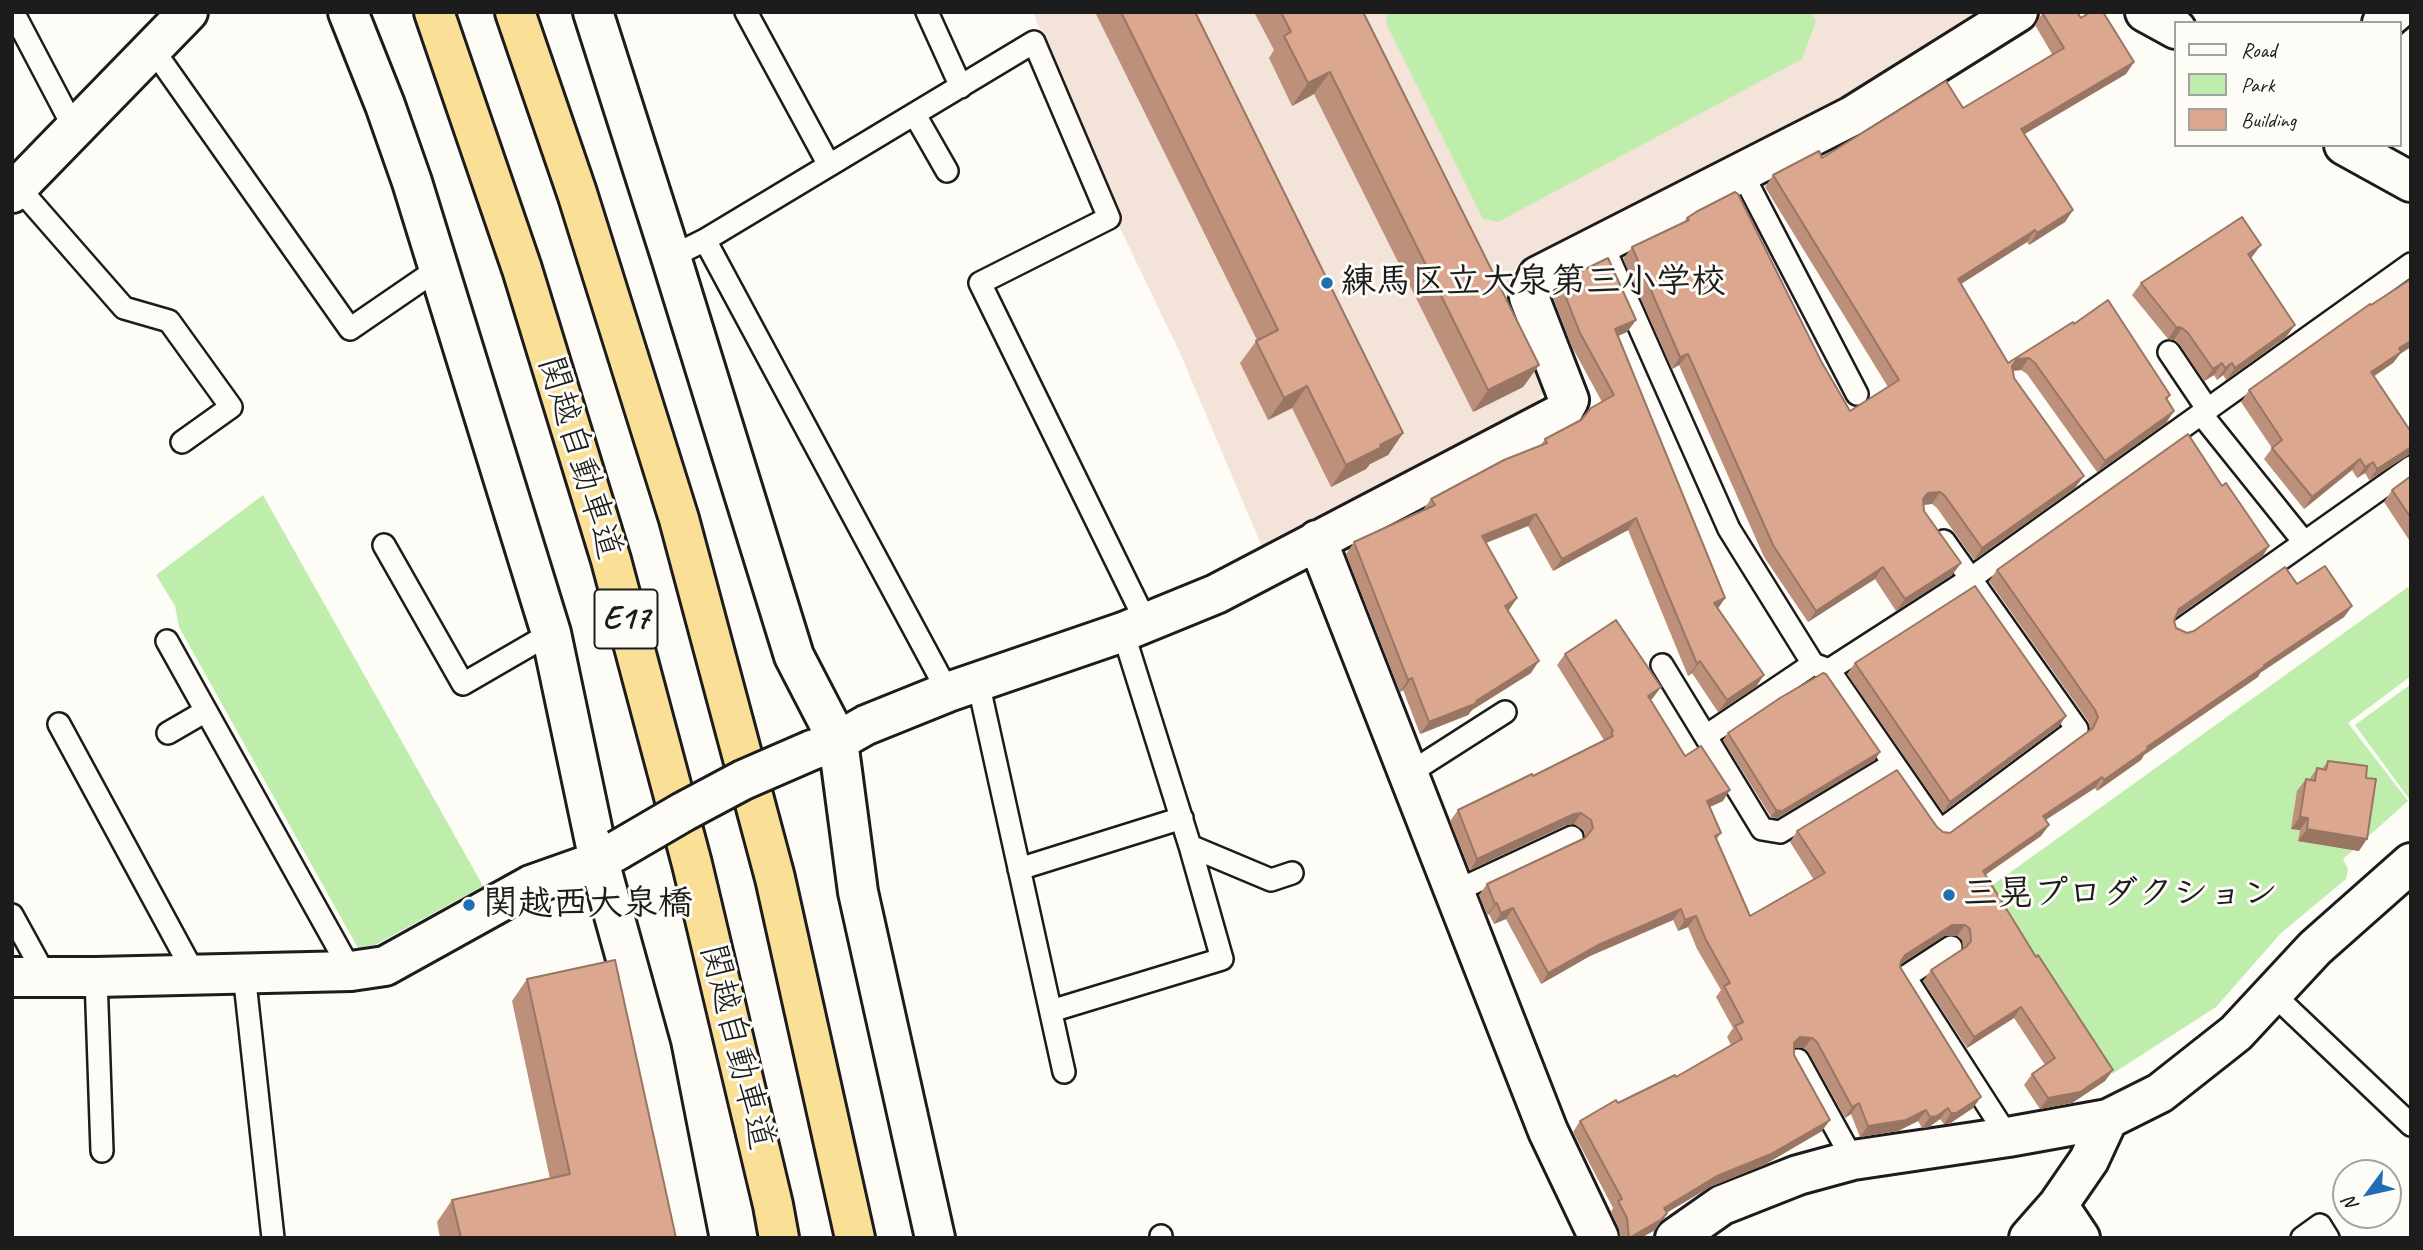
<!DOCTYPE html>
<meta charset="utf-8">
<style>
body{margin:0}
#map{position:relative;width:2423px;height:1250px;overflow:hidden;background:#fdfcf7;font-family:Caveat,sans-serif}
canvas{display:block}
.frame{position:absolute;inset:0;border:14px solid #1c1c1c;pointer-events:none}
.legend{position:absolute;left:2174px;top:21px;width:228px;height:126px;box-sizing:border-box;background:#fdfcf7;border:2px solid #a3a29f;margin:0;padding:9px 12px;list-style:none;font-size:21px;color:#1c1c1c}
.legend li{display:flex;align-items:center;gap:14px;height:35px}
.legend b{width:35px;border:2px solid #a3a29f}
.north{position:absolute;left:2332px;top:1159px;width:70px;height:70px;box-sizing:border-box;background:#fdfcf7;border:2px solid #a3a29f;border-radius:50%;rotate:237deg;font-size:19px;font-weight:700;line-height:28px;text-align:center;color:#1c1c1c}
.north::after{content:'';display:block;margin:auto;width:24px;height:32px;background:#1f6fb2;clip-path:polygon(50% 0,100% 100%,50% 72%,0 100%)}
</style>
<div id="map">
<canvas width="2423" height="1250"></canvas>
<div class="frame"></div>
<ul class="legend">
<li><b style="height:9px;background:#fdfcf7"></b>Road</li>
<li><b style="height:19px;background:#beedac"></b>Park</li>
<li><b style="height:19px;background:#dba88f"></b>Building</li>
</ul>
<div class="north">N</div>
</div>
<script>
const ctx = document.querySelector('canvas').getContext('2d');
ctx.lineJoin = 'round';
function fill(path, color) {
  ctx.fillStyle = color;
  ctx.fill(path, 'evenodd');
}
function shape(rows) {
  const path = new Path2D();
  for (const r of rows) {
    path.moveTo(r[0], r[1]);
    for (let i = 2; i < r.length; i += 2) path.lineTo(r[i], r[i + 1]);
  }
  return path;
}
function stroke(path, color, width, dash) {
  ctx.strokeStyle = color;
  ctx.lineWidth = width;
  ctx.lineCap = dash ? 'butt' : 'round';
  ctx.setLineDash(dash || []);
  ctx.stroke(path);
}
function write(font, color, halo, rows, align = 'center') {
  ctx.font = font + ' Caveat,"Klee One",sans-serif';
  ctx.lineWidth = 6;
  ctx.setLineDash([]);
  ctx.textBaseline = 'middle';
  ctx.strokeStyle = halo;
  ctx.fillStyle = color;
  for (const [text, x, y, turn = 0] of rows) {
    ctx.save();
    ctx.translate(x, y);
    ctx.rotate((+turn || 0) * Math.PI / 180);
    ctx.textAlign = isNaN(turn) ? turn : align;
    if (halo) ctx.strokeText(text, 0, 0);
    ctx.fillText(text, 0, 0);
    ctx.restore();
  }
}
const built = shape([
 [1033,12,1976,12,1979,20,1846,101,1516,267,1501,299,1543,392,1532,413,1263,549,1180,353,1120,228]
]);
const green = shape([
 [1388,12,1811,12,1816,21,1802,59,1498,222,1483,219,1386,23],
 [263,495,483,886,375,945,358,948,179,627,175,606,156,575],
 [2408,587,2411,591,2411,676,2348,723,2408,801,2343,859,2348,869,2346,879,2281,933,2216,1007,2112,1074,1987,889],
 [2411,684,2411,799,2410,800,2355,725]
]);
const service = shape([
 [13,12,75,130],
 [746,12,829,165],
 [927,12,961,87],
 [152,48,350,329,439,268],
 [915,115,947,171],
 [1741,171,1857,394],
 [18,187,124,308,169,321,231,407,182,442],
 [705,240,948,692],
 [1602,243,1729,529,1813,664,1829,670,1970,579,2411,264],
 [671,257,705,240,1034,42,1109,218,980,283,1146,622],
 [2169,352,2208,410],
 [2202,415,2304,542],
 [384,545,463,684,551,633],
 [2179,631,2411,467],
 [167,641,351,971],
 [1662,665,1762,829,1780,832,1893,764],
 [1829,670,1940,831,2077,729,1944,541],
 [978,682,1064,1072],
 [59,724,195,975],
 [168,733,206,711],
 [1706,736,1813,664],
 [1408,774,1505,712],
 [1190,846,1271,880,1292,873],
 [1019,869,1182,818],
 [1454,892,1572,837],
 [12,915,46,977],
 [1951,947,1905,977,2008,1137],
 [244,973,273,1238],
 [96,977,102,1151],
 [2273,994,2411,1125],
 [1051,1011,1222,959,1190,846,1123,632],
 [1798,1060,1853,1160],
 [1161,1236,1161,1238],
 [2302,1238,2320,1225,2328,1238]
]);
const minor = shape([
 [348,12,385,105,412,182,551,633,599,861,651,1049,688,1238],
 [593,12,671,257,794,656,838,741,858,892,935,1238],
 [2382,23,2395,12],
 [12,193,188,12],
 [1317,540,1548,1131,1599,1238],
 [812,750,838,741,866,725,948,692,1123,632,1216,594,1562,413,1569,400,1529,297,1538,276,1852,116,2018,12],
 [12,977,96,977,351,971,385,966,531,885,599,861,618,850],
 [2058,1205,2080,1238],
 [1675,1238,1722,1205,1798,1175,1853,1160,2008,1137,2108,1119,2160,1093,2236,1033,2315,948,2411,863],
 [2029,1238,2058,1205,2089,1160,2108,1119]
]);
const tertiary = shape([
 [2145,12,2176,29],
 [2344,145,2411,182]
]);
const motorway = shape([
 [434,12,522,269,611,560,692,864,773,1205,779,1238],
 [515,12,577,193,679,519,775,878,855,1238]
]);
const minorBridge = shape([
 [618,850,683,812,743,780,812,750]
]);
const wall = shape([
 [1095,12,1195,12,1403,433,1388,455,1370,464,1366,469,1331,487,1292,408,1268,420,1240,363,1257,340],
 [1254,12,1363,12,1539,365,1523,387,1473,412,1314,94,1292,106,1269,58,1274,50],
 [2043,12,2081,18,2134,62,2126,74,2024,134,2073,210,2065,222,2029,245,2027,242,1961,284,2008,363,2074,324,2170,395,2167,400,2174,411,2166,423,2097,472,2027,374,2021,370,2013,371,2014,378,2075,488,1974,560,1937,508,1932,504,1924,505,1924,511,1961,563,1952,575,1896,611,1875,579,1808,622,1764,557,1679,365,1672,369,1623,259,1632,247,1684,222,1687,218,1821,361,1850,411,1888,387,1765,187,1773,175,1963,108,2052,54,2035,25],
 [2252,257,2251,258,2295,325,2286,337,2226,380,2223,375,2217,380,2214,375,2204,381,2180,345,2174,340,2168,339,2132,295,2141,283],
 [1563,280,1636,320,1627,332,1618,336,1725,598,1718,608,1756,687,1718,712,1692,673,1688,676,1628,530,1553,571,1528,526,1486,543,1517,598,1508,611,1531,673,1472,710,1468,715,1420,734,1403,690,1400,692,1346,554,1354,542,1422,511,1431,499,1541,445,1545,439,1581,420,1602,402,1571,345,1553,297,1555,292],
 [2400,354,2393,363,2373,376,2410,454,2369,480,2365,473,2357,478,2352,470,2304,509,2264,459,2272,448,2241,402,2249,390],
 [2411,476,2411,543,2384,502,2392,490],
 [2222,486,2269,546,2262,557,2175,618,2174,621,2176,628,2187,633,2194,631,2297,584,2352,606,2344,617,2260,673,2258,677,2144,755,2141,760,2097,791,2095,788,2045,820,2049,825,2041,836,1985,875,2036,957,2113,1070,2105,1081,2072,1103,2040,1109,2024,1085,2032,1074,2045,1065,2014,1018,1967,1048,1923,981,1931,970,1963,949,1962,940,1957,936,1944,936,1900,964,1900,967,1973,1108,1949,1124,1944,1124,1940,1119,1929,1127,1922,1128,1918,1121,1898,1131,1860,1137,1851,1114,1845,1118,1809,1053,1804,1048,1794,1048,1794,1055,1822,1131,1764,1165,1710,1187,1666,1213,1655,1230,1641,1238,1620,1238,1619,1229,1611,1212,1613,1208,1573,1132,1580,1121,1618,1103,1676,1077,1731,1045,1727,1037,1733,1028,1716,997,1721,990,1697,949,1688,927,1678,931,1673,920,1590,956,1541,984,1506,919,1494,924,1489,914,1487,915,1479,895,1487,884,1585,838,1584,831,1574,824,1566,825,1470,870,1450,821,1458,810,1533,776,1604,740,1557,665,1565,654,1653,698,1650,700,1685,756,1723,801,1709,807,1721,833,1716,840,1750,916,1814,880,1790,842,1797,831,1937,827,1943,832,1950,833,2089,731,2090,728,2088,721,1989,581,1997,570],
 [1855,663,2066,716,2059,726,1943,812,1847,674],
 [1728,733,1875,760,1777,818,1771,817,1723,740],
 [2328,761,2359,851,2298,841,2300,830,2291,829,2297,791,2306,779,2309,780,2317,768,2322,769],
 [527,979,676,1238,440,1238,437,1222,452,1200,550,1179,512,1001]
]);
const shadedWall = shape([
 [2134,62,2126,74,2013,141,2021,129],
 [1330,72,1314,94,1292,106,1308,83],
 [2073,210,2065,222,2029,245,2037,233],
 [2035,230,2027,242,1950,291,1958,279],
 [2261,245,2252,257,2240,266,2248,254],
 [1636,320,1627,332,1606,341,1615,329],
 [2295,325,2286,337,2226,380,2235,368],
 [2176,327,2182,328,2174,340,2168,339],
 [2411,341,2411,347,2400,354,2393,363,2363,384,2371,372,2399,348],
 [1688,354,1679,365,1672,369,1680,357],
 [2029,358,2021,370,2009,371,2004,377,2017,359],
 [2222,363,2214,375,2204,381,2213,369],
 [2232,363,2223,375,2217,380,2225,368],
 [1539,365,1523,387,1473,412,1488,390],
 [1307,386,1292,408,1268,420,1284,398],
 [2174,411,2166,423,2097,472,2105,461],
 [1403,433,1388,455,1370,464,1366,469,1331,487,1346,465,1380,445],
 [2411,447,2410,454,2369,480,2377,469],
 [2360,459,2352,470,2304,509,2312,497],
 [2373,462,2365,473,2357,478,2365,467],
 [2084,476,2075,488,1974,560,1982,548],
 [1940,492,1932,504,1920,505,1915,511,1928,493],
 [1536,514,1528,526,1473,548,1482,536],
 [1636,518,1628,530,1553,571,1562,559],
 [2269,546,2262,557,2171,620,2179,609],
 [1961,563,1952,575,1896,611,1905,599],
 [1883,567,1875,579,1808,622,1816,611],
 [1517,598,1509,610,1496,618,1505,606],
 [1725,598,1717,610,1714,603],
 [2352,606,2344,617,2260,673,2258,677,2144,755,2141,760,2097,791,2104,780,2147,747,2264,665],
 [1539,661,1531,673,1472,710,1468,715,1420,734,1429,722,1476,701],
 [1700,661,1692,673,1688,676,1697,664],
 [1764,675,1756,687,1718,712,1727,700],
 [1412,678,1403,690,1400,692,1408,680],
 [1661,687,1653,698,1640,707,1648,696],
 [2066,716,2059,726,1943,812,1950,802],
 [1880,752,1875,760,1777,818,1771,817,1776,810],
 [2102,777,2095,788,2035,827,2043,816],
 [1730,790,1723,801,1699,812,1707,801],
 [1581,813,1574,824,1566,825,1470,870,1477,859,1574,814],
 [2300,817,2308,818,2300,830,2291,829],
 [2049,825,2041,836,1975,882,1983,871],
 [2307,829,2367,839,2359,851,2298,841],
 [1497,903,1489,914,1487,915,1495,904],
 [1513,908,1506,919,1494,924,1501,913],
 [1681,909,1673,920,1590,956,1541,984,1548,973,1598,945],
 [1696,916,1688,927,1678,931,1685,920],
 [1952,925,1965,925,1957,936,1944,936,1898,966,1893,972,1905,955],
 [2021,1007,2014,1018,1967,1048,1974,1037],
 [1800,1037,1812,1038,1804,1048,1792,1048,1794,1043],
 [2113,1070,2105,1081,2072,1103,2040,1109,2048,1098],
 [1981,1097,1973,1108,1949,1124,1944,1124,1951,1113],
 [1859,1103,1851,1114,1845,1118,1852,1107],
 [1948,1108,1940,1119,1929,1127,1922,1128,1930,1117],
 [1926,1110,1918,1121,1898,1131,1860,1137,1868,1126],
 [1830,1120,1822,1131,1764,1165,1710,1187,1656,1219,1664,1208,1717,1176],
 [1662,1219,1655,1230,1641,1238,1629,1238]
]);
const building = shape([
 [1121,12,1195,12,1403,433,1380,445,1382,447,1346,465,1307,386,1284,398,1256,341,1278,330,1121,12],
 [1281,12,1363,12,1539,365,1488,390,1330,72,1308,83,1284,36,1291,32,1281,12],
 [2044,12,2077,12,2081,18,2090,12,2103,12,2134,62,2021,129,2073,210,2037,233,2035,230,1958,279,2008,363,2073,322,2074,324,2108,300,2170,395,2166,398,2174,411,2105,461,2035,363,2029,358,2017,359,2012,366,2014,378,2084,476,1982,548,1945,496,1940,492,1928,493,1923,499,1924,511,1961,563,1905,599,1883,567,1816,611,1773,545,1688,354,1680,357,1632,247,1689,220,1687,218,1696,212,1735,192,1738,194,1821,361,1850,411,1899,380,1773,175,1819,151,1822,158,1946,81,1963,108,2064,48,2043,14,2044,12],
 [2242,217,2261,245,2248,254,2295,325,2235,368,2232,363,2225,368,2222,363,2213,369,2188,333,2182,328,2176,327,2141,283,2242,217],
 [1608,258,1636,320,1615,329,1725,598,1714,603,1764,675,1727,700,1700,661,1697,664,1636,518,1562,559,1536,514,1482,536,1517,598,1505,606,1539,661,1476,701,1477,703,1429,722,1412,678,1408,680,1354,542,1435,505,1431,499,1504,460,1547,443,1545,439,1581,420,1591,408,1614,395,1580,333,1561,285,1563,280,1608,258],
 [2411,279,2411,341,2399,348,2401,352,2371,372,2411,432,2411,447,2377,469,2373,462,2365,467,2360,459,2312,497,2272,448,2282,440,2249,390,2370,304,2371,305,2411,279],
 [2188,434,2222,486,2226,483,2269,546,2179,609,2174,621,2176,628,2187,633,2194,631,2285,567,2297,584,2325,566,2352,606,2264,665,2265,666,2147,747,2148,749,2104,780,2102,777,2043,816,2049,825,1983,871,2036,957,2038,955,2113,1070,2080,1092,2048,1098,2032,1074,2055,1058,2021,1007,1974,1037,1931,970,1966,947,1971,941,1970,929,1965,925,1952,925,1905,955,1901,961,1900,967,1981,1097,1956,1113,1951,1113,1948,1108,1937,1116,1930,1117,1926,1110,1906,1120,1868,1126,1859,1103,1852,1107,1817,1042,1812,1038,1800,1037,1794,1043,1794,1055,1830,1120,1771,1154,1717,1176,1664,1208,1667,1213,1662,1219,1629,1238,1627,1218,1618,1201,1622,1199,1580,1121,1616,1100,1618,1103,1675,1075,1676,1077,1742,1039,1735,1026,1743,1022,1724,986,1730,983,1705,938,1696,916,1685,920,1681,909,1598,945,1548,973,1513,908,1501,913,1497,903,1495,904,1487,884,1585,838,1593,828,1591,820,1581,813,1574,814,1477,859,1458,810,1532,774,1533,776,1613,736,1611,733,1613,731,1565,654,1616,620,1661,687,1648,696,1685,756,1701,746,1730,790,1707,801,1721,833,1715,836,1750,916,1825,873,1797,831,1897,770,1937,827,1943,832,1950,833,2093,728,2098,717,2095,710,1997,570,2188,434],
 [2411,476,2411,518,2392,490,2411,476],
 [1975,586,2066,716,1950,802,1855,663,1975,586],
 [1823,673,1826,674,1880,752,1782,811,1776,810,1728,733,1780,698,1823,673],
 [2328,761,2367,766,2366,778,2376,779,2367,839,2307,829,2308,818,2300,817,2306,779,2315,781,2317,768,2326,770,2328,761],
 [615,960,676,1238,461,1238,452,1200,570,1174,527,979,615,960]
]);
const markers = [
 [1327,283,7,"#1f6fb2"],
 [1949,895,7,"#1f6fb2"],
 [469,905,7,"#1f6fb2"]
];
const shields = [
 [626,619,63]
];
const shieldNames = [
 ["E17",626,619]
];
const poiNames = [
 ["練馬区立大泉第三小学校",1341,283],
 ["三晃プロダクション",1963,895],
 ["関越西大泉橋",483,905]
];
const streetNames = [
 ["関越自動車道",579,458,73],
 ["関越自動車道",736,1047,76]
];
fill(built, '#f3e3d8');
fill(green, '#beedac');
stroke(service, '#1c1c1c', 26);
stroke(minor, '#1c1c1c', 44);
stroke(tertiary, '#1c1c1c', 44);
stroke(motorway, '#1c1c1c', 44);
stroke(service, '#fdfcf7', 21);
stroke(minor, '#fdfcf7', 38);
stroke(tertiary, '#fdfcf7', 38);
stroke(motorway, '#fadf96', 38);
stroke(minorBridge, '#1c1c1c', 44, []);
stroke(minorBridge, '#fdfcf7', 38);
fill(wall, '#bc907b');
fill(shadedWall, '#997664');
fill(building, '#dba88f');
stroke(building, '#997664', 2);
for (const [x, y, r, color] of markers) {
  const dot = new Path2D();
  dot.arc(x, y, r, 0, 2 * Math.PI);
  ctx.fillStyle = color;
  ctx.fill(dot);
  stroke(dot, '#fdfcf7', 2.5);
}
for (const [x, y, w] of shields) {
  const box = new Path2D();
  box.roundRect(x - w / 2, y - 29.5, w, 59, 5);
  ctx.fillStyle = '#fdfcf7';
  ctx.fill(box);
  stroke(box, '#1c1c1c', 2);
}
write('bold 33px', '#1c1c1c', null, shieldNames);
write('bold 35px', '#1c1c1c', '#fdfcf7', poiNames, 'left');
write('35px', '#1c1c1c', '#fdfcf7', streetNames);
</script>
